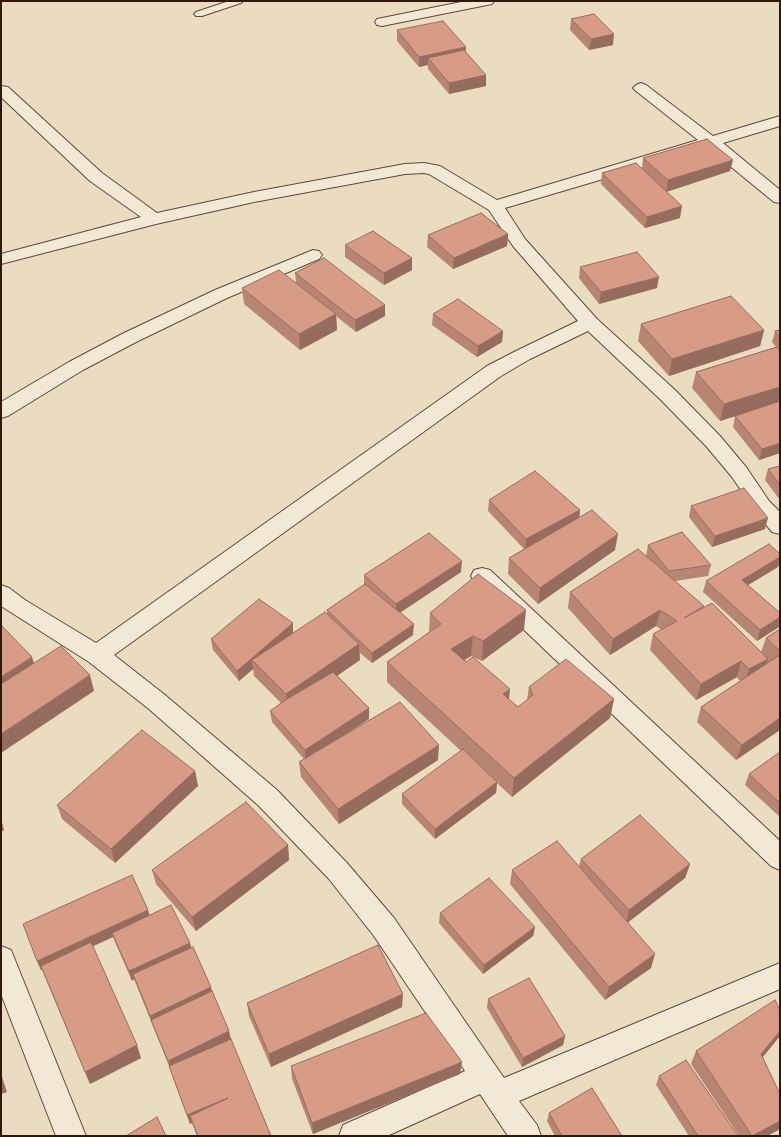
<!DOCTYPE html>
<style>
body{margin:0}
#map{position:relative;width:781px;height:1137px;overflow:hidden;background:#e9dcc0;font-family:"IM FELL Double Pica",serif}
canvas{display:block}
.frame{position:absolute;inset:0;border:2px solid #32170b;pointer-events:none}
</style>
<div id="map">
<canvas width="781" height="1137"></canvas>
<div class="frame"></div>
</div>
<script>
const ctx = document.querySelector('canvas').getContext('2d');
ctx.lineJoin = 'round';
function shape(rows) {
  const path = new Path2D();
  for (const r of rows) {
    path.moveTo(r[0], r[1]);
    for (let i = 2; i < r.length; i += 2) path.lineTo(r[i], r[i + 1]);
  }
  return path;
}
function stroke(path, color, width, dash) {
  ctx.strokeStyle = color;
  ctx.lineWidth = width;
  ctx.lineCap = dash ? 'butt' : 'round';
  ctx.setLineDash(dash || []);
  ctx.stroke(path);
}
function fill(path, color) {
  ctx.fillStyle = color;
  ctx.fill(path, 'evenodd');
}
const service = shape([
 [229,1,243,1,241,3,202,16,196,16,194,14,196,12,229,1]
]);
const minor = shape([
 [466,1,494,1,492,4,382,26,377,25,375,22,377,19,382,18,466,1],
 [641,83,646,85,713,136,780,116,780,126,723,143,780,190,780,203,774,202,708,148,505,208,525,239,597,319,675,390,720,436,746,467,769,501,780,512,780,534,772,532,755,511,732,477,706,446,661,400,588,331,530,359,501,376,114,655,165,695,277,790,347,863,394,918,504,1078,780,963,780,989,519,1101,537,1125,541,1136,508,1136,480,1094,387,1136,339,1136,343,1125,465,1071,374,936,329,879,259,806,149,709,89,662,1,606,1,585,9,588,25,600,96,643,487,366,516,351,578,321,513,246,489,210,429,174,424,173,405,174,254,202,156,224,1,264,1,254,141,217,90,181,1,97,1,86,8,87,102,173,157,213,254,192,405,164,424,163,440,166,497,200,698,140,636,91,633,88,636,85,641,83],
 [313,250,319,251,322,255,319,259,227,298,136,342,83,370,8,416,1,418,1,402,69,362,122,334,215,290,313,250],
 [482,568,490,570,780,841,780,870,771,866,474,582,471,576,474,570,482,568],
 [1,946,11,950,86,1136,56,1136,1,994,1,946]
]);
const wall = shape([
 [571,19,613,45,589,50,570,30],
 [397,30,466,47,465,51,486,86,449,94,428,69,428,65,419,67,397,41],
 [643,158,730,171,666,192,680,218,645,228,601,184,602,173,642,169],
 [508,234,507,246,453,269,427,247,428,235],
 [345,245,412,270,384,285,345,257],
 [580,267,657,288,599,304,579,278],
 [295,273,385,305,385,316,356,332,336,316,337,330,300,350,244,304,242,288,296,282],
 [433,314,503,331,502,342,477,357,432,325],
 [641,324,764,330,760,346,669,376,638,341],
 [780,330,780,453,759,460,733,427,735,416,720,421,692,388,696,372,776,347,772,342,775,331],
 [780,466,780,500,765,480,768,469],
 [489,500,580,510,579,518,615,550,538,604,508,574,509,558,524,549,488,511],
 [691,506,765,529,712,547,689,517],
 [648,545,711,565,708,576,675,581,703,608,761,652,766,638,780,629,780,730,736,760,697,722,701,707,740,681,737,677,696,700,650,650,653,634,662,630,656,626,610,655,568,608,570,592,646,556],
 [780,554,780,561,778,567,748,585,780,613,780,623,779,627,757,641,703,592,706,581],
 [461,572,400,613,413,635,372,663,359,652,360,660,337,675,369,708,369,719,343,736,438,760,339,824,301,777,299,762,304,759,272,722,270,711,281,703,254,676,253,669,239,681,213,650,211,639,293,623,293,633,327,614,327,610,364,585,364,575],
 [430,613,524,630,482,661,471,656,464,660,518,707,527,700,529,687,614,699,610,718,512,797,497,783,496,793,435,839,402,804,402,794,461,751,387,682,387,662,429,633],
 [780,752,780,817,745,785,749,774],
 [195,771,198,786,115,863,62,819,57,805],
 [288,845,289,860,196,931,156,884,152,870],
 [581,859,690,864,685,878,628,922,651,968,605,1000,510,884,512,870,579,866],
 [440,913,535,927,533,936,483,974,439,923],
 [150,915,190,943,191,948,212,991,229,1031,231,1040,271,1136,197,1136,192,1123,190,1124,169,1066,134,979,132,981,115,942,113,937,93,946,141,1058,90,1084,42,970,41,970,37,961],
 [488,999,565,1036,563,1045,522,1067,487,1008],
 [247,1003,402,1007,271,1067,249,1016],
 [696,1051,762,1057,780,1094,780,1129,767,1136,739,1136,691,1064],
 [291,1066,460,1074,313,1134,292,1079],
 [659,1076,738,1136,689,1136,656,1085],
 [549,1113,622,1136,555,1136,547,1121]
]);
const shadedWall = shape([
 [614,34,613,45,589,50,591,39],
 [466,47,465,57,428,58,428,65,419,67,419,57],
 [486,75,486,86,449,94,449,83],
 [733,160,730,171,666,192,668,180],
 [682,206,680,218,645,228,647,217],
 [508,234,507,246,453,269,454,258],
 [412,258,412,270,384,285,384,273],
 [659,277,657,288,599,304,601,292],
 [385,305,385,316,356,332,355,320],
 [336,314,337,330,300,350,299,334],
 [764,330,760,346,669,376,672,359],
 [503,331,502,342,477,357,478,346],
 [780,387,780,402,720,421,724,404],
 [780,443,780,453,759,460,762,449],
 [580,510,579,521,525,550,526,539],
 [768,518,765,529,712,547,715,536],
 [618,534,615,550,538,604,540,588],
 [780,557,780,561,778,567,738,591,742,580],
 [462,561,461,572,396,615,396,604],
 [526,610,524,630,482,661,483,641],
 [660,610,656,626,610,655,613,639],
 [780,617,780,623,779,627,757,641,760,630],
 [293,623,293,634,252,660,253,669,239,681,237,671],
 [414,624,413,635,372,663,372,653],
 [473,636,471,656,450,669,451,649],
 [359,644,360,660,288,710,286,694],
 [32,657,37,673,1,696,1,677],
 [768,659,763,674,744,685,749,669],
 [741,661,737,677,696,700,701,684],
 [90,675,94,691,1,753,1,734],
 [510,689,508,708,503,694],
 [614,699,610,718,512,797,514,778],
 [369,708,369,719,305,760,305,750],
 [780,718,780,730,736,760,742,745],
 [439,745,438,760,339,824,338,809],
 [195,771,198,786,115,863,111,849],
 [497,782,496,793,435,839,435,829],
 [1,818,4,830,1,832],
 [288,845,289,860,196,931,192,917],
 [690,864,685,878,626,924,629,910],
 [148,910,151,920,112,933,113,937,41,970,37,961],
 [535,927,533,936,483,974,484,965],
 [190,943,192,952,133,974,134,979,132,981,129,971],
 [655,954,651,968,605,1000,609,987],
 [211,987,213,996,153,1025,150,1016],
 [403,994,402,1007,271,1067,269,1054],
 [229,1031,231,1040,170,1069,168,1061],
 [780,1031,780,1036,755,1067,761,1054],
 [565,1036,563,1045,522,1067,523,1058],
 [137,1045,141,1058,90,1084,85,1072],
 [462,1062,460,1074,313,1134,312,1123],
 [1,1074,7,1092,1,1094],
 [228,1098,190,1116,192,1123,190,1124,187,1115],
 [780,1121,780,1129,767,1136,752,1136]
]);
const building = shape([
 [594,14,614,34,591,39,571,19,594,14],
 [443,21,466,47,419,57,397,30,443,21],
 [464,50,486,75,449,83,428,58,464,50],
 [707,139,733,160,668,180,643,158,707,139],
 [636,163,682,206,647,217,602,173,636,163],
 [481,213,508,234,454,258,428,235,481,213],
 [373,231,412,258,384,273,345,245,373,231],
 [637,252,659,277,601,292,580,267,637,252],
 [324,258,385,305,355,320,295,273,324,258],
 [279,270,336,314,299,334,242,288,279,270],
 [731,296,764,330,672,359,641,324,731,296],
 [458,299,503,331,478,346,433,314,458,299],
 [780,330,780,338,775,331,780,330],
 [777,347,780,351,780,387,724,404,696,372,777,347],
 [780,401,780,443,762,449,735,416,780,401],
 [780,466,780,485,768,469,780,466],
 [535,471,580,510,526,539,489,500,535,471],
 [744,488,768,518,715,536,691,506,744,488],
 [592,510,618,534,540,588,509,558,592,510],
 [682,532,711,565,669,571,648,545,682,532],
 [429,533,462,561,396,604,364,575,429,533],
 [769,544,780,554,780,557,742,580,780,613,780,617,760,630,706,581,769,544],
 [638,549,704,606,684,618,712,603,768,659,749,669,741,661,701,684,653,634,677,621,660,610,613,639,570,592,638,549],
 [478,574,526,610,483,641,473,636,451,649,466,662,473,657,510,689,503,694,518,707,533,695,529,687,566,659,614,699,514,778,387,662,441,624,430,613,478,574],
 [365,584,414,624,372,653,327,610,365,584],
 [259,599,293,623,237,671,211,639,259,599],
 [325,612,359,644,286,694,252,660,325,612],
 [1,625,32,657,1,677,1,625],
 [780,629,780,651,766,638,780,629],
 [61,646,90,675,1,734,1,684,61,646],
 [778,656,780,657,780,718,742,745,701,707,778,656],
 [333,672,369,708,305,750,270,711,287,699,333,672],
 [400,702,439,745,338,809,299,762,400,702],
 [142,730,195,771,111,849,57,805,142,730],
 [463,749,497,782,435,829,402,794,463,749],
 [780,752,780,803,749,774,780,752],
 [246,802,288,845,192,917,152,870,246,802],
 [640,815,690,864,629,910,581,859,640,815],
 [557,841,655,954,609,987,512,870,557,841],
 [132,875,148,910,37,961,23,924,132,875],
 [489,878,535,927,484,965,440,913,489,878],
 [171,905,190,943,129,971,112,933,171,905],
 [91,942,137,1045,85,1072,41,966,91,942],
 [378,945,403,994,269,1054,247,1003,378,945],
 [193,947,211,987,150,1016,133,974,193,947],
 [529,978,565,1036,523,1058,488,999,529,978],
 [212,991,229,1031,168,1061,151,1020,212,991],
 [775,1000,780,1010,780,1031,761,1054,780,1094,780,1121,752,1136,696,1051,775,1000],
 [426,1013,462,1062,312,1123,291,1066,426,1013],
 [231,1039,271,1136,198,1136,190,1116,228,1098,187,1115,169,1066,231,1039],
 [686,1060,738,1136,698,1136,659,1076,686,1060],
 [592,1088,622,1136,562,1136,549,1113,592,1088],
 [157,1117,166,1136,126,1136,157,1117]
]);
stroke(service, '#604838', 2);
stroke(minor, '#604838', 2);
fill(service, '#f1e8d6');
fill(minor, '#f1e8d6');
fill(wall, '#b98573');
fill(shadedWall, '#966c5e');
fill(building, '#d79b86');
stroke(building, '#966c5e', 1);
</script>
